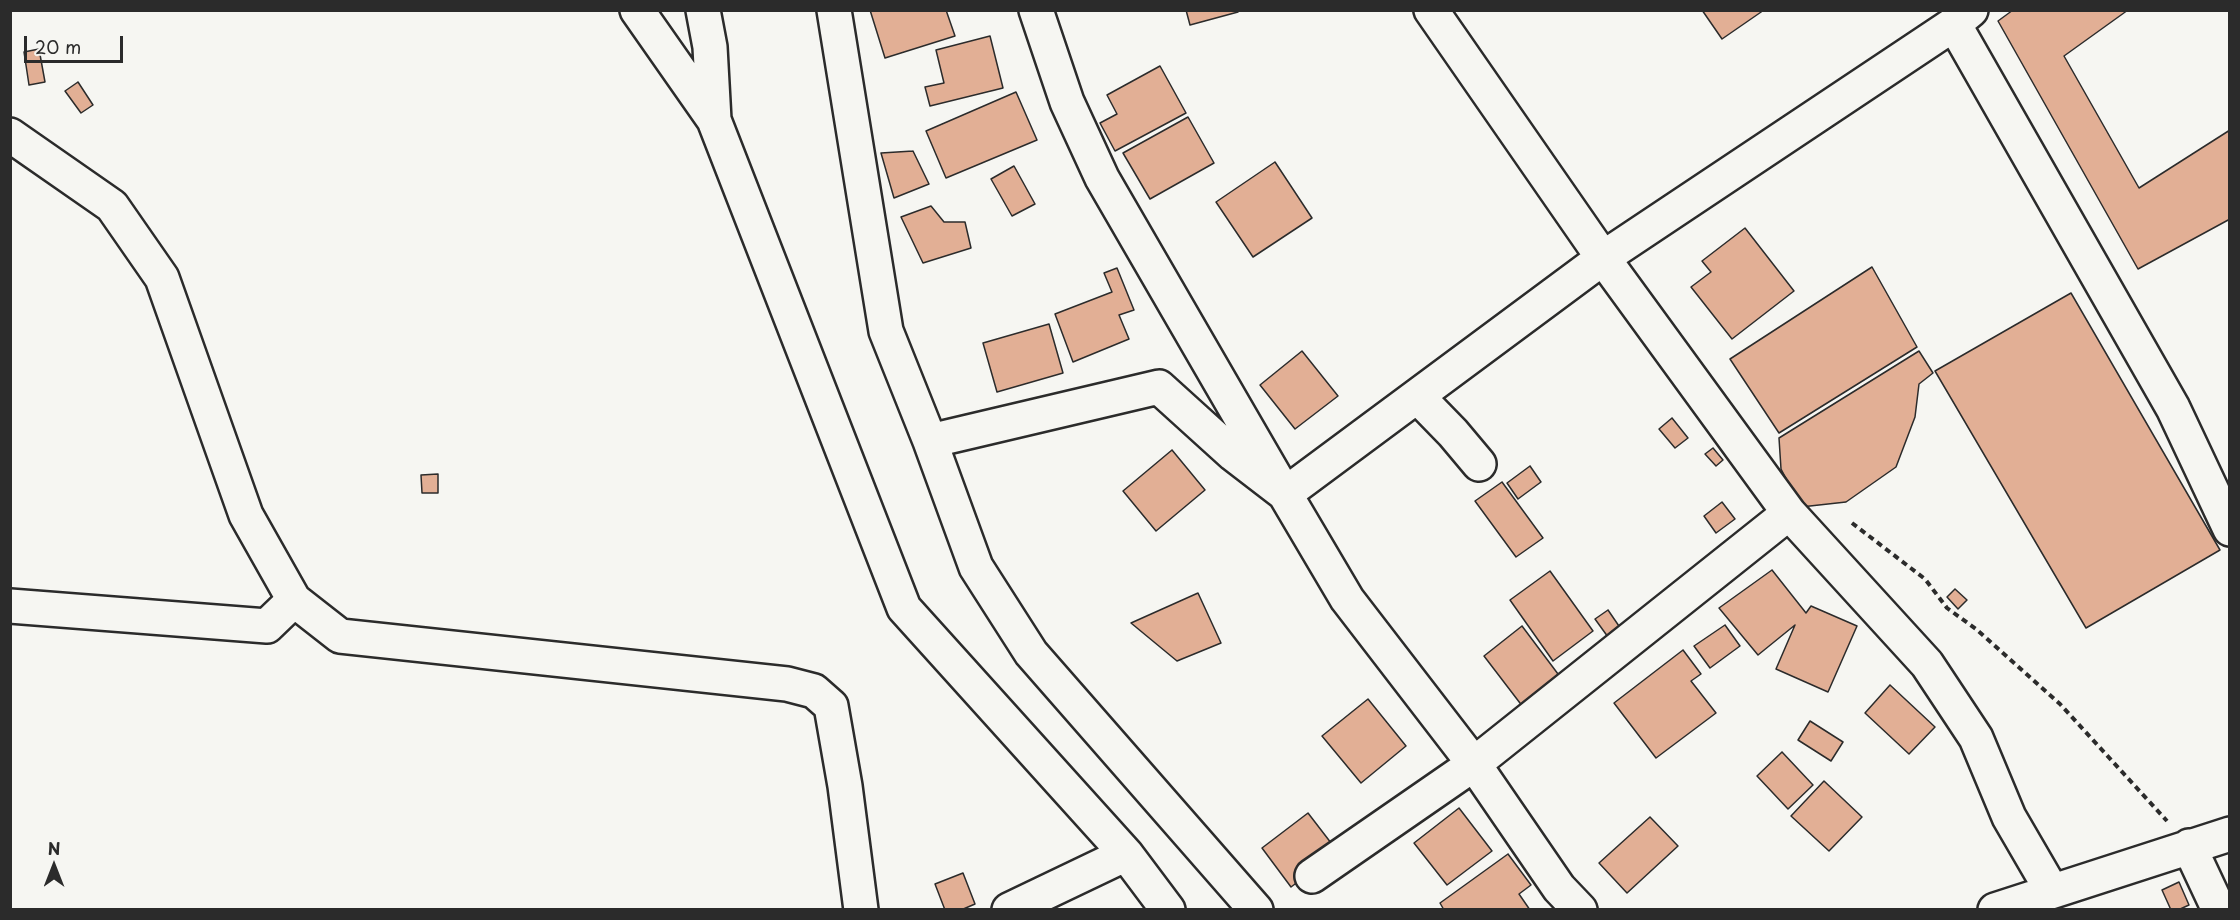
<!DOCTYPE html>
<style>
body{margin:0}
#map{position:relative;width:2240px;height:920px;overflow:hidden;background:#f6f6f2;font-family:"Playpen Sans",sans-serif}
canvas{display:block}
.frame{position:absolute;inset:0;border:12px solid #2b2b2b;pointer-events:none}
.north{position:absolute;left:24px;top:836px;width:60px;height:60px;-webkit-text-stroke:4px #f6f6f2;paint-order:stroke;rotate:0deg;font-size:16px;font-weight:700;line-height:24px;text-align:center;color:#2b2b2b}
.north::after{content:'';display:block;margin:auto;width:21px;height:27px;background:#2b2b2b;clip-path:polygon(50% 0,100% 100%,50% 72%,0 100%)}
.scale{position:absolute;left:24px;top:36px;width:99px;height:27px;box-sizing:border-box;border:3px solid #2b2b2b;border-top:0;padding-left:8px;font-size:18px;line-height:21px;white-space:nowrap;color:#2b2b2b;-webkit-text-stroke:4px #f6f6f2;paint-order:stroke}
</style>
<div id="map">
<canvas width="2240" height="920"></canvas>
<div class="frame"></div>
<div class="north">N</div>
<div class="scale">20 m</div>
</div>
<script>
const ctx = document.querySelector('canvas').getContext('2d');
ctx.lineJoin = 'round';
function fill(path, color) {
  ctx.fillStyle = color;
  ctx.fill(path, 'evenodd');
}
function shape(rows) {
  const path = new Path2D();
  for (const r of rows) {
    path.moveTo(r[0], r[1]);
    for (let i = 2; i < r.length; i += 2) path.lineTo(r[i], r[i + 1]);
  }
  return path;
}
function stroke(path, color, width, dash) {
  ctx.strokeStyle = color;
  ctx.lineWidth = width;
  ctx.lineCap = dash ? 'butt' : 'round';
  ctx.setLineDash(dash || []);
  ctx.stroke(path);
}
const building = shape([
 [870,10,946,10,955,36,885,58,870,10],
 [1186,10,1238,10,1238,12,1190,25,1186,10],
 [1702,10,1764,10,1722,39,1702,10],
 [2013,10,2128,10,2064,56,2139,188,2230,130,2230,219,2138,269,1998,21,2013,10],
 [990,36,1003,88,930,106,925,87,944,83,936,50,990,36],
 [39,49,45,82,29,85,24,52,39,49],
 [1160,66,1186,113,1115,151,1100,123,1117,114,1107,95,1160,66],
 [78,82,93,105,81,113,65,91,78,82],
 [1016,92,1037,140,946,178,926,131,1016,92],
 [1188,117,1214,163,1150,199,1123,153,1188,117],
 [913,151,929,184,894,198,881,153,913,151],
 [1275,162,1312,218,1253,257,1216,202,1275,162],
 [1014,166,1035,204,1012,216,991,179,1014,166],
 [931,206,944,222,965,222,971,248,923,263,901,217,931,206],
 [1745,228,1794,291,1732,339,1691,287,1711,272,1702,261,1745,228],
 [1872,267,1917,347,1779,433,1730,359,1872,267],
 [1117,268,1134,310,1119,315,1129,339,1073,362,1055,314,1112,292,1104,273,1117,268],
 [2071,293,2220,550,2086,628,1935,371,2071,293],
 [1049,324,1063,373,997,392,983,343,1049,324],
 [1302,351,1338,396,1295,429,1260,385,1302,351],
 [1919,351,1933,373,1919,384,1915,417,1896,467,1846,502,1801,507,1781,469,1779,438,1919,351],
 [1672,418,1688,438,1675,448,1659,429,1672,418],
 [1713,448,1723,460,1716,466,1705,454,1713,448],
 [1172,450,1205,490,1156,531,1123,491,1172,450],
 [1530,466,1541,482,1518,499,1507,483,1530,466],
 [438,474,438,493,422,493,421,475,438,474],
 [1502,482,1543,538,1516,557,1475,501,1502,482],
 [1722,502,1735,519,1716,533,1704,516,1722,502],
 [1772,570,1806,613,1811,606,1857,626,1828,692,1776,669,1795,625,1758,655,1719,608,1772,570],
 [1550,571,1593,631,1553,661,1510,600,1550,571],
 [1955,589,1967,600,1958,609,1947,597,1955,589],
 [1198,593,1221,643,1177,661,1131,623,1198,593],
 [1608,610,1621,629,1608,637,1595,619,1608,610],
 [1725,625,1740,646,1710,668,1694,646,1725,625],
 [1522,626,1561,678,1523,707,1484,656,1522,626],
 [1683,650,1701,674,1691,681,1716,713,1656,758,1614,703,1683,650],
 [1890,685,1935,727,1909,754,1865,713,1890,685],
 [1368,699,1406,746,1361,783,1322,736,1368,699],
 [1810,721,1843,742,1831,761,1798,740,1810,721],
 [1782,752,1813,785,1788,809,1757,776,1782,752],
 [1824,781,1862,817,1829,851,1791,816,1824,781],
 [1459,808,1492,851,1447,885,1414,843,1459,808],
 [1308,813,1338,852,1291,887,1262,848,1308,813],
 [1650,817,1678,846,1627,893,1599,863,1650,817],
 [1508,854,1531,885,1519,894,1530,910,1444,910,1440,903,1508,854],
 [963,873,975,904,961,910,945,910,935,884,963,873],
 [2179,882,2189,905,2178,910,2171,910,2162,890,2179,882]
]);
const path = shape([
 [1852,523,1925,579,1947,608,1976,629,2060,704,2167,821]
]);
const minor = shape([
 [637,10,714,120,904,608,1126,854,1168,910],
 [703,10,710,47,714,120],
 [834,10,886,331,930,441,976,567,1031,653,1256,910],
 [1036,10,1067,102,1102,178,1285,494,1603,258,1954,24,1971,10],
 [1431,10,1603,258,1789,513,1927,664,1976,738,2009,817,2052,891],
 [1954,24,2173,408,2230,529],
 [10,135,112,206,162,278,246,515,294,600,340,636,787,684,814,691,831,706,845,786,861,910],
 [1417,396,1453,433,1479,464],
 [930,441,1159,387,1233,454,1285,494,1347,599,1474,764,1559,888,1580,910],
 [10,606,267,626,294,600],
 [2189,846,2219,910],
 [1312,876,1474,764,1789,513],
 [1009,910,1126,854],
 [1995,910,2230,834]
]);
fill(building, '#e2af95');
stroke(building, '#2b2b2b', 1.5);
stroke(minor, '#2b2b2b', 38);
stroke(path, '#2b2b2b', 4, [6, 4.5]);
stroke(minor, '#f6f6f2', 33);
</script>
